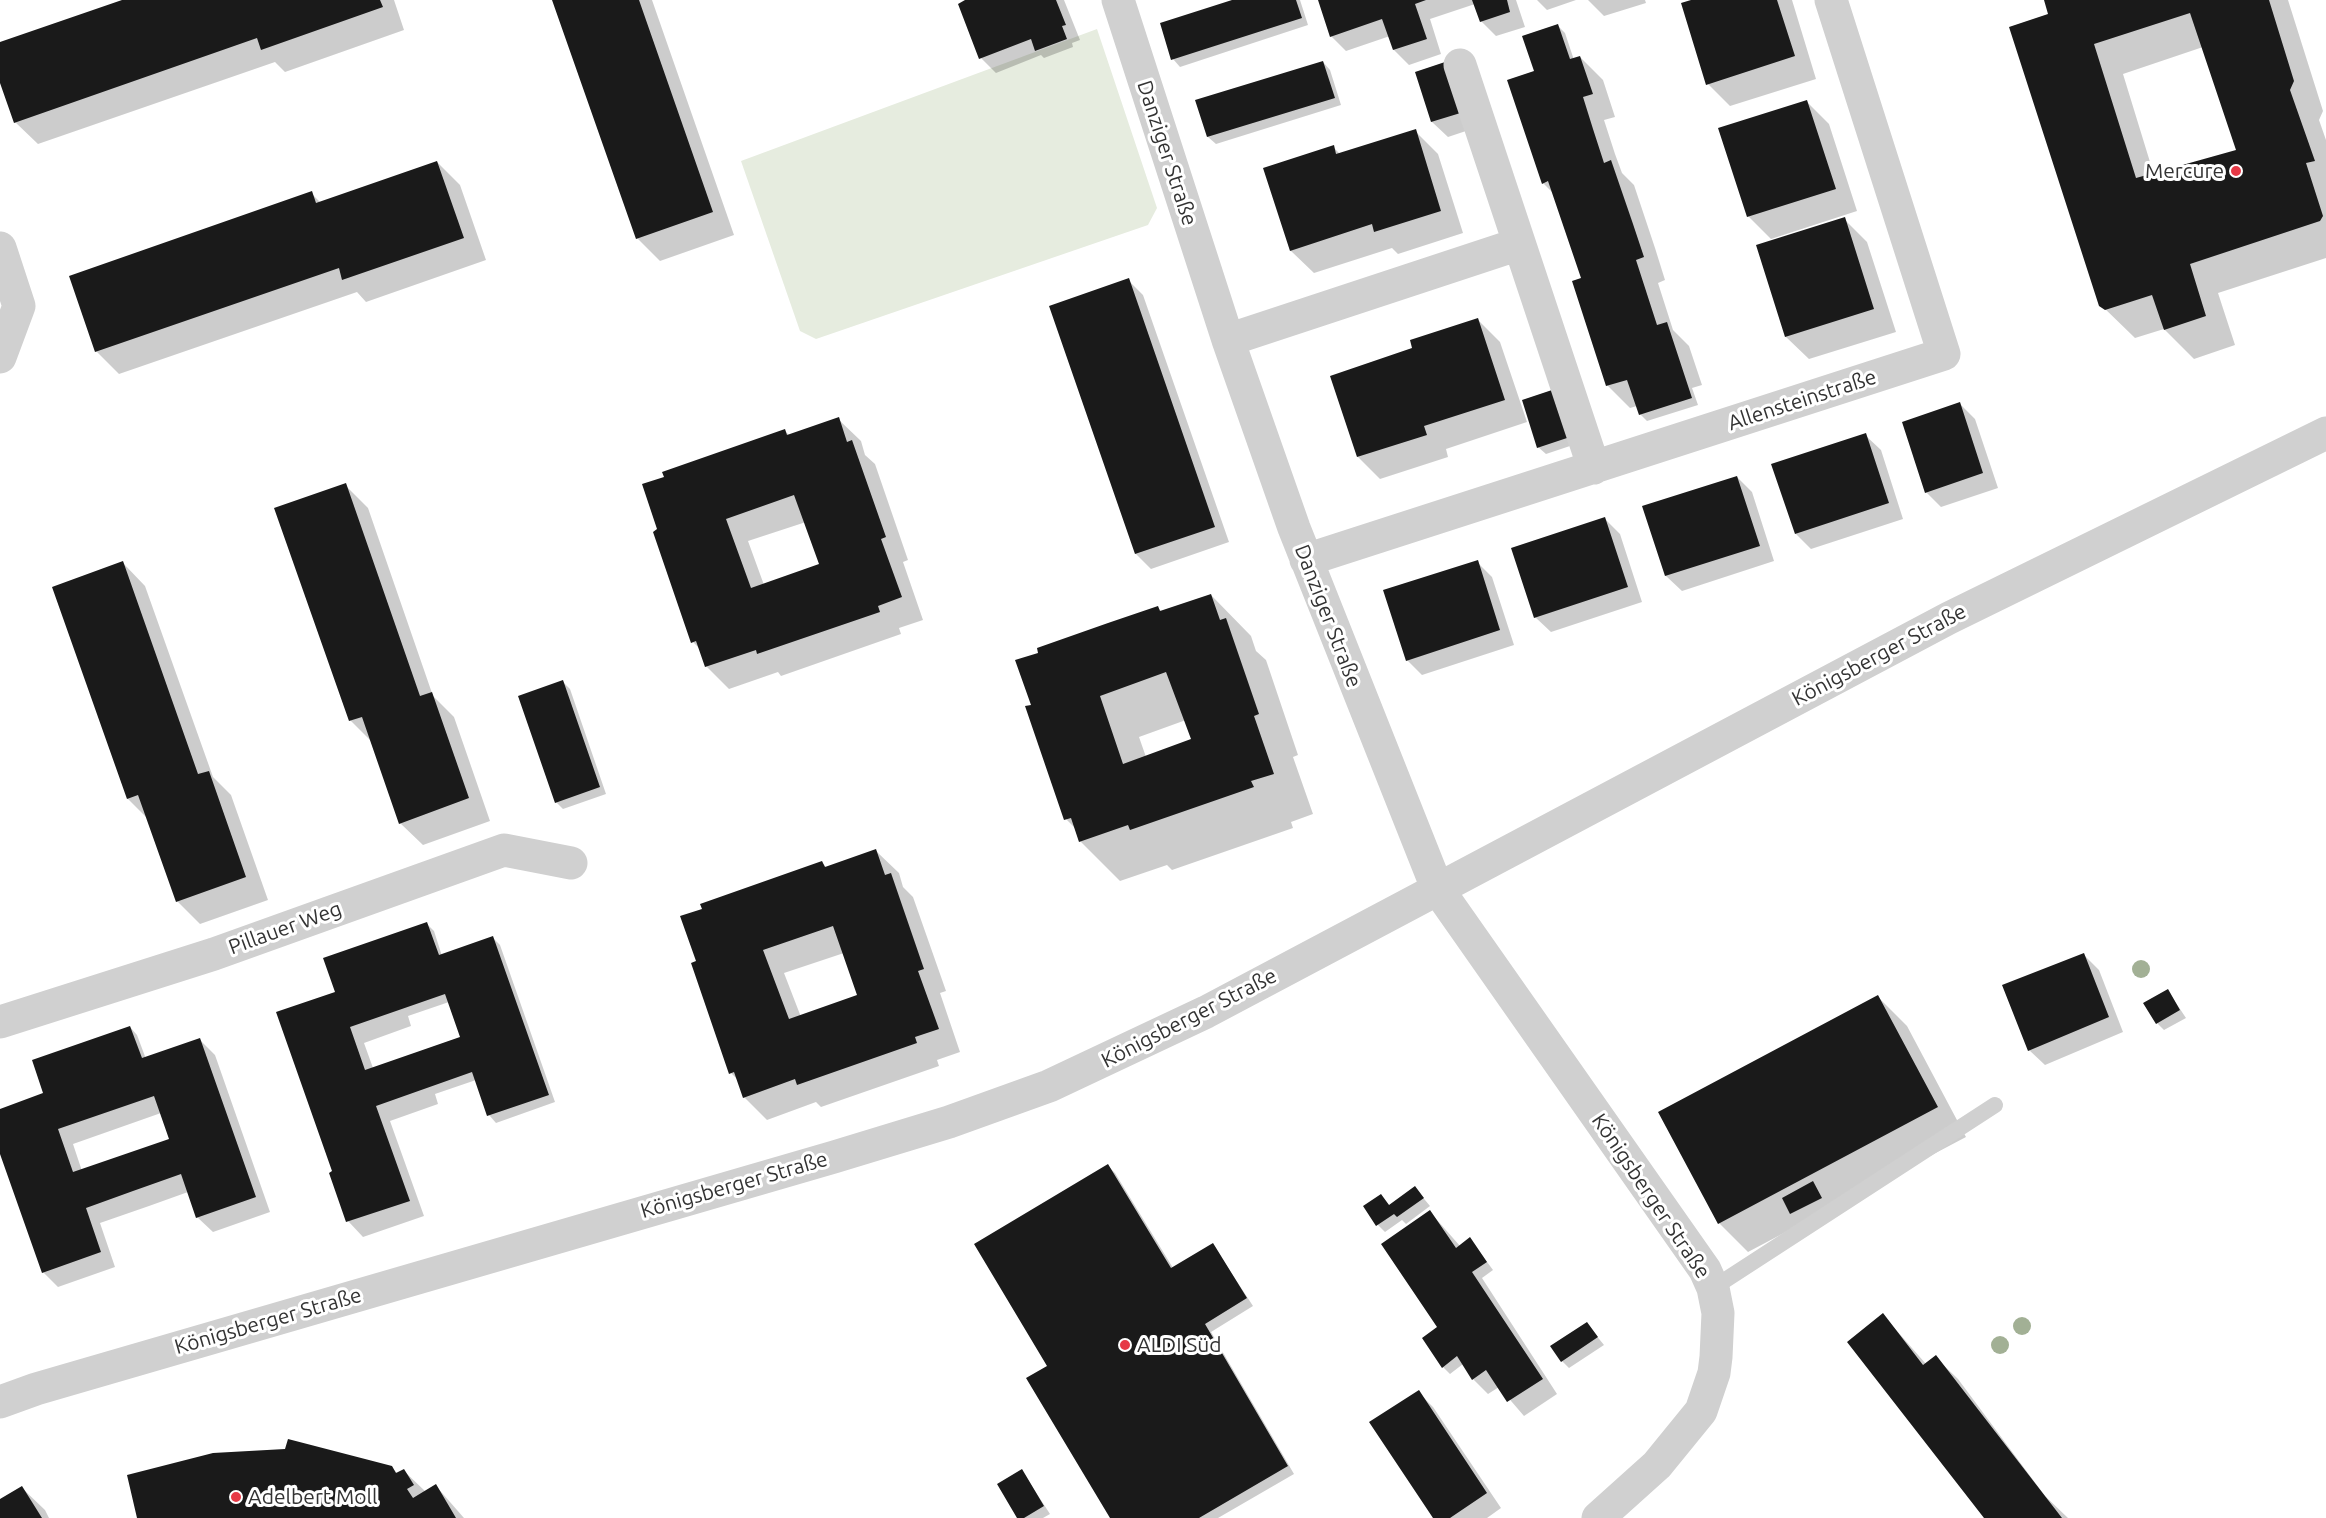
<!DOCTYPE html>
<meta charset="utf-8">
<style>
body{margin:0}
canvas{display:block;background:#fff}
</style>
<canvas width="2326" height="1518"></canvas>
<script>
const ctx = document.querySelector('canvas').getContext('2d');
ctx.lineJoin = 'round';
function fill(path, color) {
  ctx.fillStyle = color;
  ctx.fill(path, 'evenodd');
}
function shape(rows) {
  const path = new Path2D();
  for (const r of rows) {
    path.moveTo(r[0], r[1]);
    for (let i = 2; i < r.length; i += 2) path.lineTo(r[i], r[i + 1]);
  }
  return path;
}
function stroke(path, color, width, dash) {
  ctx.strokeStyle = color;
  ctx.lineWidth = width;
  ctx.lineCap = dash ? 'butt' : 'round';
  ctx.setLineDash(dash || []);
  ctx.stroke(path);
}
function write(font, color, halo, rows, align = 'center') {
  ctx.font = font + ' Ubuntu,sans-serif';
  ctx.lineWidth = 6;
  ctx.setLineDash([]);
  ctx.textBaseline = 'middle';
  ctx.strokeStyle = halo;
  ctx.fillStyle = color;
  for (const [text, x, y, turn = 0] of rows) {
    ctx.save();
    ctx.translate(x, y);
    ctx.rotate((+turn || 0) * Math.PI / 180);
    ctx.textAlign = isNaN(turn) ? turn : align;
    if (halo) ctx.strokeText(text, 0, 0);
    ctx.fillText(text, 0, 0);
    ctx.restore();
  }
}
const green = shape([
 [1097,29,1157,208,1148,225,816,339,800,331,741,161]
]);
const shadow = shape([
 [127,0,394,0,404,30,285,72,275,62,38,144,15,122,0,78,0,44],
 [554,0,652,0,734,235,660,261,637,238],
 [966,0,1064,0,1080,40,1072,43,1073,47,1044,58,1041,55,996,73,981,58],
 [1237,0,1300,0,1308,25,1180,67,1173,59],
 [1319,0,1516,0,1525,27,1496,36,1481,21,1475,4,1430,19,1441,54,1409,65,1394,50,1390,36,1346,51,1331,36],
 [1537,0,1576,0,1547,10],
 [1588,0,1645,0,1646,3,1604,16],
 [1696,0,1792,0,1816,79,1730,106,1708,84],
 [2045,0,2288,0,2323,111,2319,120,2326,140,2326,258,2218,293,2235,345,2194,359,2164,329,2135,338,2101,305,2050,15],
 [2203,47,2238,151,2154,175,2123,74],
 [1557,25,1565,33,1574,60,1580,57,1603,80,1615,117,1604,120,1615,154,1622,173,1634,185,1655,248,1665,280,1658,283,1673,330,1689,346,1702,385,1692,388,1698,405,1647,421,1640,414,1637,406,1630,408,1607,385,1583,279,1554,194,1543,183,1537,72],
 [1323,62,1330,70,1341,105,1216,144,1208,137,1197,101],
 [1417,73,1481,126,1448,137,1432,122],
 [1806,101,1829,124,1857,211,1771,239,1748,216],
 [1415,131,1438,154,1463,233,1398,254,1392,248,1314,273,1291,251,1265,169,1333,147,1341,155],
 [437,162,460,185,486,260,366,302,357,292,119,374,96,351,311,193,321,203],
 [1844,219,1867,242,1896,332,1809,359,1786,337],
 [1128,280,1143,295,1229,542,1151,569,1136,554,1051,307],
 [1478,320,1500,342,1527,422,1446,449,1448,457,1380,479,1358,457,1414,349],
 [1564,397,1579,443,1546,454,1538,447],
 [1960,404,1975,419,1998,488,1941,507,1926,492],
 [838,419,861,441,865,455,875,464,908,560,903,562,923,620,899,628,901,634,781,676,778,672,729,689,706,666,701,650,693,642,655,532,785,431,790,436],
 [806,522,821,564,764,585,748,541],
 [1865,435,1881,450,1903,519,1811,549,1796,534],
 [1737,477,1752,492,1774,561,1682,591,1666,576,1644,507],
 [345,485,368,508,433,696,454,717,490,821,423,845,400,823,372,742,350,720],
 [1605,519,1620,534,1642,602,1551,632,1535,617],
 [1477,562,1492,577,1514,645,1422,675,1407,660],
 [123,563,145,586,213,777,231,795,268,900,200,924,177,901,148,819,128,799],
 [1211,595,1251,636,1256,651,1266,660,1298,755,1293,757,1313,814,1291,822,1293,828,1172,870,1167,865,1120,881,1080,841,1076,829,1066,819,1033,706,1158,608,1162,612],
 [1186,720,1193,740,1146,757,1139,737],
 [563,682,570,689,606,794,563,809,556,802],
 [876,851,899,873,903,887,913,897,946,991,940,993,960,1052,937,1060,939,1066,821,1107,816,1102,767,1120,744,1097,739,1081,731,1073,697,962,822,863,827,868],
 [844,953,858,996,801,1017,784,973],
 [427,924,434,931,442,956,492,937,500,945,555,1102,496,1123,489,1115,476,1080,435,1094,438,1104,390,1121,424,1216,363,1237,348,1221,334,1171,337,992],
 [449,1002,461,1037,373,1068,364,1043,411,1026,408,1016],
 [2084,955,2099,970,2123,1032,2045,1065,2029,1050],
 [2168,991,2186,1018,2164,1030,2157,1023],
 [1878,997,1907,1026,1966,1137,1748,1252,1719,1223],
 [130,1027,137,1035,146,1059,200,1040,215,1055,270,1212,213,1232,197,1217,188,1192,149,1206,100,1223,115,1267,58,1287,43,1272,0,1150,0,1110,46,1094],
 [161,1113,171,1140,82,1171,73,1144],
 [1108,1166,1115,1173,1173,1268,1213,1245,1253,1306,1211,1332,1294,1474,1218,1518,1112,1518,1049,1366],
 [1415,1188,1430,1206,1406,1224,1402,1220,1385,1232,1378,1225,1380,1196,1390,1206],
 [1430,1212,1460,1246,1470,1239,1493,1270,1482,1278,1557,1394,1524,1416,1499,1387,1488,1394,1473,1379,1463,1364,1450,1374,1443,1367],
 [1883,1315,1926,1364,1935,1357,1958,1379,2045,1496,2068,1518,1986,1518],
 [1587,1324,1604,1345,1569,1368,1562,1361],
 [1418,1392,1433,1407,1501,1508,1487,1518,1435,1518],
 [391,1467,398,1474,404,1471,426,1492,436,1486,464,1518,138,1518],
 [1022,1471,1050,1514,1043,1518,1019,1518],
 [22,1488,45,1510,49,1518,0,1518,0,1501]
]);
const building = shape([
 [122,0,380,0,383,7,261,50,257,38,14,123,0,83,0,42],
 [552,0,639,0,713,212,636,239],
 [965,0,1056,0,1066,25,1062,26,1067,39,1035,51,1031,39,979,59,958,4],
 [1232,0,1296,0,1302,18,1171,60,1160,23],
 [1318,0,1426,0,1415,4,1427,39,1393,50,1382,19,1330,37],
 [1472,0,1507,0,1510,12,1480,22],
 [1691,0,1777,0,1795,56,1706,85,1681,3],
 [2044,0,2269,0,2294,81,2290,90,2315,161,2306,163,2323,216,2320,221,2190,264,2206,316,2164,330,2152,295,2105,310,2099,306,2009,27,2048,14],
 [2190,13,2236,150,2136,178,2094,44],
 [1558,24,1570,59,1580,56,1593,94,1583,97,1593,129,1604,163,1611,160,1633,224,1644,257,1636,260,1657,325,1667,322,1692,398,1639,415,1627,380,1606,386,1572,281,1581,278,1548,181,1542,184,1507,80,1534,71,1522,36],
 [1451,60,1467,111,1431,122,1415,72],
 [1323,61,1335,98,1207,137,1195,100],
 [1807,100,1836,189,1747,217,1718,128],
 [1416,129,1441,211,1374,232,1372,224,1290,251,1263,168,1334,145,1336,154],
 [437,161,464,238,342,280,339,268,95,352,69,276,312,191,316,203],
 [1845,217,1874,309,1785,337,1756,245],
 [1129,278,1215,527,1135,554,1049,306],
 [1478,318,1505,400,1424,426,1427,435,1357,457,1330,376,1412,348,1410,340],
 [1558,388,1573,436,1537,448,1522,400],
 [1960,402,1983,473,1925,493,1902,422],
 [839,417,847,442,852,440,886,537,881,539,902,597,878,606,880,612,757,654,756,650,705,667,696,641,691,643,653,532,657,529,642,484,664,477,662,472,785,429,787,435],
 [794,495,819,564,751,588,726,519],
 [1866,433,1889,503,1795,534,1771,464],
 [1737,476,1760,546,1665,576,1642,506],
 [346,483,420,696,432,692,469,798,399,824,362,717,349,721,274,508],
 [1605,517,1628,587,1534,618,1511,548],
 [1478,560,1500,630,1406,661,1383,590],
 [123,561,198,774,209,771,246,877,176,902,138,795,127,799,52,587],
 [1211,594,1220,620,1226,618,1259,714,1254,716,1274,774,1251,781,1254,787,1130,830,1128,825,1079,842,1071,818,1064,820,1025,706,1031,705,1015,660,1038,653,1037,648,1108,623,1158,606,1160,611],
 [1166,672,1191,739,1123,764,1100,696],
 [563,680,600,787,555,803,518,696],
 [876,849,885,875,891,873,924,969,918,971,939,1029,915,1037,917,1043,797,1085,795,1079,743,1098,734,1072,729,1074,691,963,696,961,680,916,702,909,700,904,822,861,825,867],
 [833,926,857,995,789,1019,763,950],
 [427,922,439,955,493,936,549,1095,487,1116,472,1072,376,1106,410,1201,346,1222,329,1173,332,1171,276,1012,335,992,323,958],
 [445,994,460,1037,365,1070,350,1027],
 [2084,953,2109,1017,2028,1051,2002,985],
 [2168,989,2180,1010,2156,1024,2143,1003],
 [1878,995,1938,1107,1718,1224,1658,1112],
 [130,1026,142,1058,200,1038,256,1197,196,1218,181,1174,133,1191,86,1208,101,1252,42,1273,0,1154,0,1109,43,1093,32,1060],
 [154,1096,169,1139,73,1172,58,1129],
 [1108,1164,1171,1268,1213,1243,1247,1298,1205,1324,1288,1466,1199,1518,1110,1518,1026,1378,1047,1366,974,1244],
 [1813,1181,1822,1198,1790,1214,1782,1198],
 [1415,1186,1424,1198,1397,1217,1394,1214,1376,1226,1363,1206,1381,1194,1389,1205],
 [1430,1210,1456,1248,1470,1237,1487,1262,1472,1272,1543,1379,1507,1402,1486,1370,1472,1380,1457,1356,1442,1368,1422,1338,1437,1327,1381,1244],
 [1883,1313,1923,1365,1936,1355,2062,1518,1984,1518,1847,1342],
 [1587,1322,1598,1337,1561,1362,1550,1346],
 [1419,1390,1487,1493,1450,1518,1433,1518,1369,1422],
 [288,1439,392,1466,396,1473,404,1469,414,1485,407,1489,413,1498,436,1484,456,1518,137,1518,127,1475,213,1453,285,1449],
 [1022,1469,1044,1506,1024,1518,1017,1518,997,1484],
 [22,1486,42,1518,0,1518,0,1499]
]);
const lane = shape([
 [1713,1288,1995,1105]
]);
const street = shape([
 [1118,0,1228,340,1294,528,1437,888,1705,1270,1713,1288,1718,1313,1716,1357,1714,1373,1701,1411,1657,1465,1598,1518],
 [1460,65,1594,468],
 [0,248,19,306,0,357],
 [1228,340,1519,244],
 [1306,560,1944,354,1831,0],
 [0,1022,214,954,504,850,571,863],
 [0,1402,36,1389,834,1157,949,1122,1049,1086,1206,1012,1949,618,2326,433]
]);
const trees = [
 [2141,969],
 [2022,1326],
 [2000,1345]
];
const markers = [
 [2236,171,6,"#e63946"],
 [1125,1345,6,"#e63946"],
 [236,1497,6,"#e63946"]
];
const streetNames = [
 ["Danziger Straße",1167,153,72],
 ["Allensteinstraße",1802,400,-18],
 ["Danziger Straße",1328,616,69],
 ["Königsberger Straße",1879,655,-28],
 ["Pillauer Weg",285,928,-20],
 ["Königsberger Straße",1189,1018,-27],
 ["Königsberger Straße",734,1185,-16],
 ["Königsberger Straße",1651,1196,56],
 ["Königsberger Straße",268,1321,-16]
];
const poiNames = [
 ["Mercure",2224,171,"right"],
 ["ALDI Süd",1137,1345],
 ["Adelbert Moll",248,1497]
];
fill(green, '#e6ecdf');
fill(shadow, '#0003');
fill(building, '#1a1a1a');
stroke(lane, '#d0d0d0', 16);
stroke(street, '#d0d0d0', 33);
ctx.fillStyle = '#a2b095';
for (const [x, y] of trees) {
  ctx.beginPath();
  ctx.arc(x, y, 9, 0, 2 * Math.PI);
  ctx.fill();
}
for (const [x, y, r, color] of markers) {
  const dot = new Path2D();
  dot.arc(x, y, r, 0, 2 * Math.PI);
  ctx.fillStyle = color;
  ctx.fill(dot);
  stroke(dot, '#fff', 2);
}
write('21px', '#333', '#fff', streetNames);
write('21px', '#333', '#fff', poiNames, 'left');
</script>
